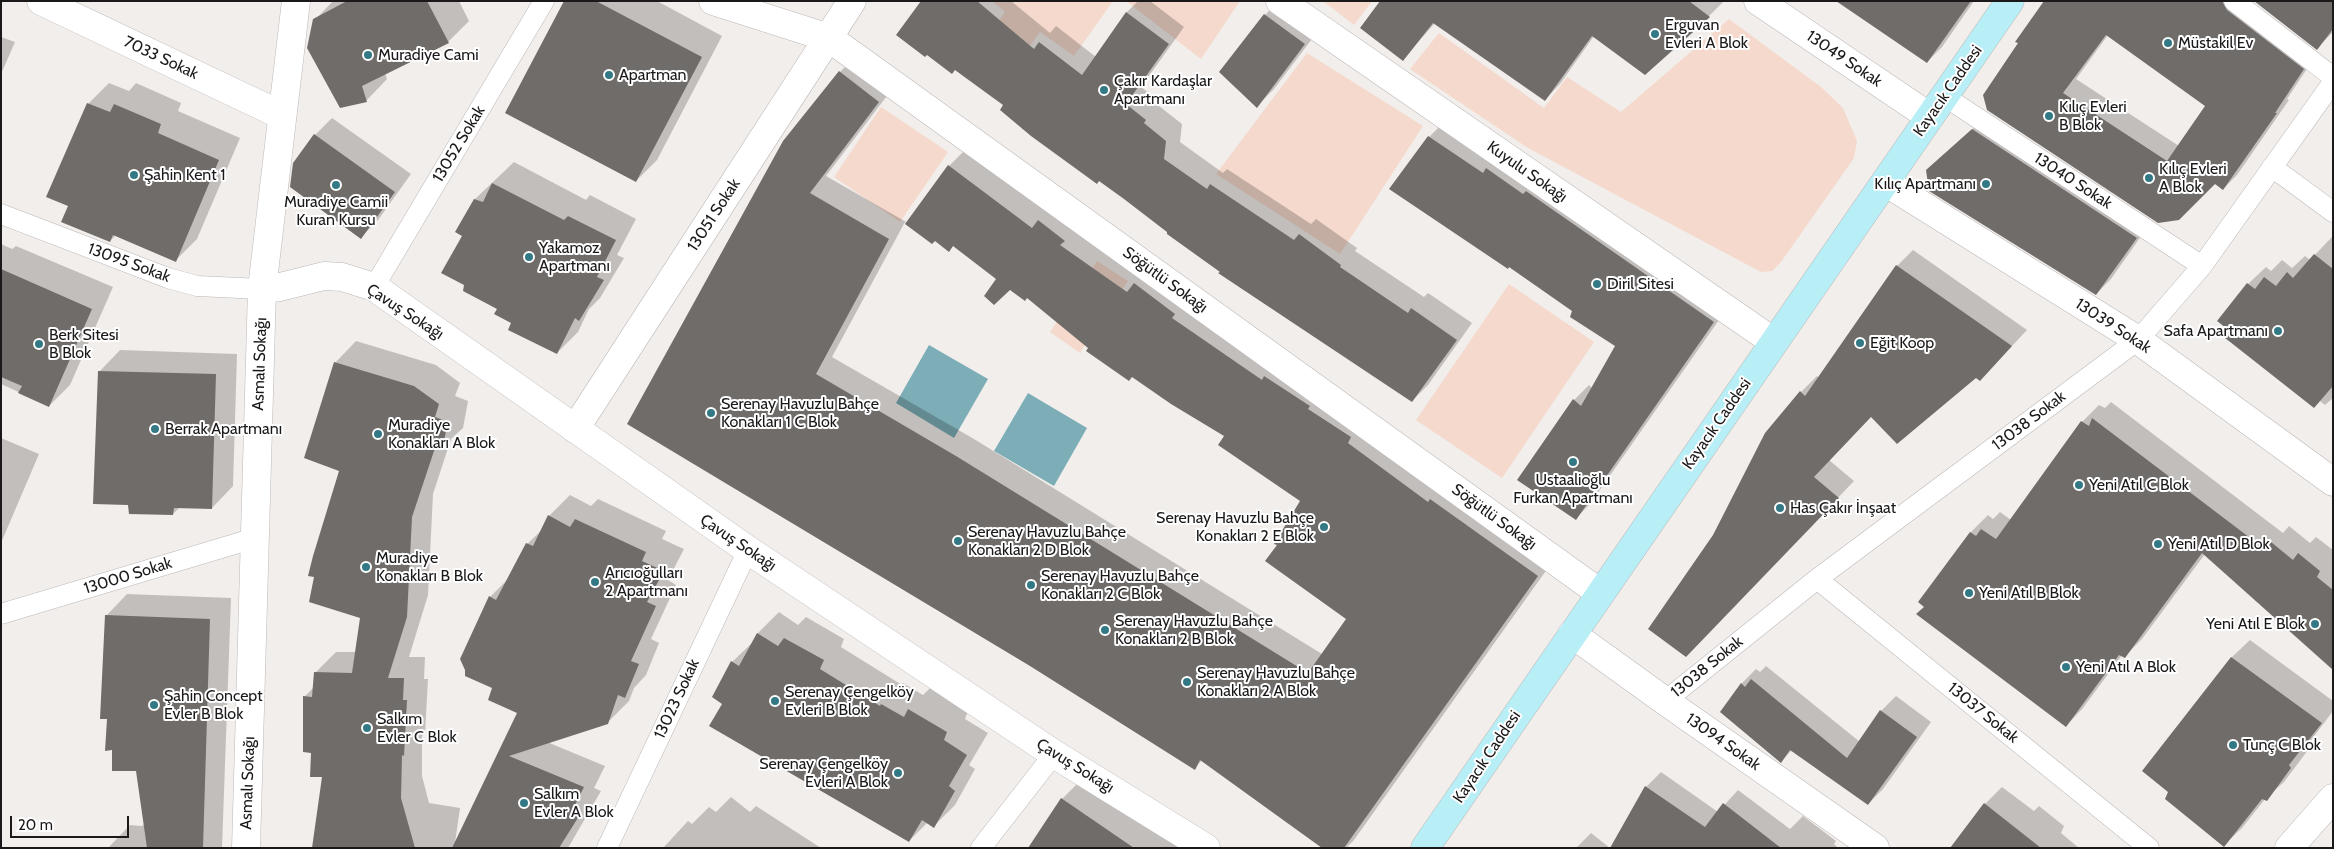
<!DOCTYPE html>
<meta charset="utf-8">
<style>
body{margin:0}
#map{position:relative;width:2334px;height:849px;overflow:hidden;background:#f2eeec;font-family:Cabin,sans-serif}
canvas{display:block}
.frame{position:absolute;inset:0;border:2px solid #1a1818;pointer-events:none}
.scale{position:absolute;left:10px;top:816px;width:119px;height:22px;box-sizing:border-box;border:2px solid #1a1818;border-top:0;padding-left:6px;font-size:15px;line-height:18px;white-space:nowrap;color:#1a1818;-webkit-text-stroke:4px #fff;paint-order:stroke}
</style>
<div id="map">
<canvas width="2334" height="849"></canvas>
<div class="frame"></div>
<div class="scale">20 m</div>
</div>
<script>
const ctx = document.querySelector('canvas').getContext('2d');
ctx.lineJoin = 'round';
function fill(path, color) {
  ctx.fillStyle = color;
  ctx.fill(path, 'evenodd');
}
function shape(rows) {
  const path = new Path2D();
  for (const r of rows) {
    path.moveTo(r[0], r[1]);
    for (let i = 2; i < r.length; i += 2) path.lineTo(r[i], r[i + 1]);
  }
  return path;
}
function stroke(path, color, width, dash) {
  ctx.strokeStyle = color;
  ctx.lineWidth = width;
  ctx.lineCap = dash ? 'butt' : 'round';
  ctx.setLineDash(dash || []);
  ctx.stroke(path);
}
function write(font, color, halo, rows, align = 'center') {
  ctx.font = font + ' Cabin,sans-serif';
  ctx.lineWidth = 4;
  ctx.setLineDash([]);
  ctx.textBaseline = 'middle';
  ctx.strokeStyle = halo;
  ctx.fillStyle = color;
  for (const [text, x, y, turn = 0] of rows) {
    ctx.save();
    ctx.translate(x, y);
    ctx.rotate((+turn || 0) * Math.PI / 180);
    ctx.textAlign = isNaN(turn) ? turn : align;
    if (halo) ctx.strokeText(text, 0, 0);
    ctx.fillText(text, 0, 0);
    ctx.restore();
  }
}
const green = shape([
 [992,1,1113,1,1074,56,1040,32,992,97,961,75,1005,12],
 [1126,1,1240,1,1201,59],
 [1323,1,1372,1,1354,25],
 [1729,19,1821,87,1843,108,1857,141,1854,158,1781,262,1772,271,1761,272,1528,148,1410,69,1439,33,1544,108,1567,77,1621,112],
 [1307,53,1423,126,1340,254,1216,174],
 [881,107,948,152,900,222,834,177],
 [1097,261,1128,281,1080,353,1050,332],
 [1509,284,1594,342,1502,478,1416,420]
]);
const water = shape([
 [929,345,988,379,954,438,896,403],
 [1028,393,1087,428,1054,486,994,451]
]);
const shadow = shape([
 [333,1,459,1,469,21,448,42,385,73,387,79,366,101,315,20],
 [566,1,657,1,722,36,657,160,636,181],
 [923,1,1011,1,1050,33,1056,26,1096,57,1127,12,1138,1,1150,1,1184,27,1141,87,1162,103,1159,106,1182,124,1180,142,1223,173,1227,169,1311,224,1316,219,1357,248,1355,251,1424,297,1428,293,1472,323,1428,385,1412,401,1221,271,1005,105],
 [1278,1,1321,27,1274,89,1257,106,1265,15],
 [1381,1,1724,1,1709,16,1594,36,1560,84,1545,100,1435,23,1403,59],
 [1845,1,1974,1,1942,47,1927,62],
 [2046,1,2246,1,2316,55,2287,99,2289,100,2237,175,2223,189,2215,183,1988,109],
 [2108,35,2207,106,2179,146,2076,79],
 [2333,1,2333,32,2317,48],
 [1,37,15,42,1,74],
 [857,55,896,84,826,176,908,223,949,166,966,149,1555,558,1354,840,1346,848,1324,848,1202,760,1195,768,1030,665,629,424,840,72],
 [905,222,932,242,935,239,949,250,954,245,998,279,1027,297,1090,348,1226,436,1302,501,1279,545,1348,618,1322,654,974,439,832,357],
 [109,83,129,91,136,83,181,103,178,111,240,138,197,239,176,260,116,235,110,241,69,206,88,104],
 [1988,115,2151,222,2111,279,2096,294,1943,156],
 [332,118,411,174,378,220,361,237,315,135],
 [1444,122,1728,307,1590,504,1576,518,1518,480,1574,400,1589,385,1592,388,1617,345,1574,311,1510,265,1391,189,1429,137],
 [514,162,586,200,590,195,636,219,617,255,624,258,600,298,589,309,578,332,557,353,499,309,464,235,475,199],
 [2332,237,2333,398,2325,405,2228,328,2248,284,2266,267,2271,271,2282,260,2292,268,2305,256,2310,260],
 [1,244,12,249,16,246,113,287,70,385,49,406,1,384],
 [1913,250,2027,330,1980,380,1975,376,1871,416,1829,460,1854,481,1702,639,1714,536,1801,392,1817,376,1819,378,1897,266],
 [356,341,436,365,460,383,455,396,468,401,463,428,451,439,433,494,428,595,409,657,425,657,424,679,428,679,425,733,422,736,422,776,429,803,460,808,455,843,518,712,494,688,490,597,509,578,527,544,543,529,549,516,570,495,591,506,598,499,666,531,662,539,684,549,668,580,676,585,651,639,659,643,646,675,634,688,629,701,607,723,547,742,605,766,594,788,601,791,568,848,313,848,323,776,312,752,305,696,314,687,315,673,336,652,356,652,361,617,341,470,335,363],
 [120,350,237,354,233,486,212,508,180,507,173,514,99,372],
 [2111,402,2283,533,2289,526,2310,543,2316,537,2333,550,2333,668,2205,554,2142,639,2125,656,2122,655,2083,708,2066,726,1920,602,1971,532,1988,515,1993,519,2000,512,2011,520,2082,422,2099,405,2105,408],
 [1,438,39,454,1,543],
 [127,594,231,598,222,848,108,848,130,825,142,826,145,823,137,769,113,749,108,718,106,616],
 [779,612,798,625,806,617,844,639,841,647,902,685,903,683,923,695,930,688,968,711,965,719,988,733,969,765,975,769,955,805,934,826,928,822,909,841,724,704,732,662,754,641,758,633],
 [2250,640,2333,701,2333,711,2306,747,2308,750,2284,782,2265,799,2242,828,2224,845,2169,792,2144,771,2232,657],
 [1766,666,1860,742,1881,711,1896,696,1931,722,1883,789,1868,804,1792,750,1781,761,1721,712,1742,683,1756,669,1760,672],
 [1661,772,1718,812,1738,790,1790,829,1803,816,1836,841,1834,844,1838,848,1612,848,1646,787],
 [1081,780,1180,848,1030,848,1062,799],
 [2002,787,2034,811,2039,806,2064,826,2061,833,2079,848,1951,848,1985,804],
 [731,797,750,812,756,806,821,848,663,848,688,821,692,824,709,807,716,812],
 [1591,833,1610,848,1576,848]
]);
const building = shape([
 [347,1,427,1,449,43,362,86,367,102,340,108,307,48,313,19],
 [564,1,596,1,702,57,636,182,505,113],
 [921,1,977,1,1034,49,1039,42,1082,75,1126,12,1169,44,1126,104,1146,120,1144,123,1166,141,1164,159,1207,189,1210,184,1294,240,1299,234,1341,265,1340,267,1408,313,1411,308,1457,340,1412,402,1218,273,1220,272,1167,234,1167,232,1124,199,1099,181,1097,184,1031,136,1000,110,1003,105,955,70,952,74,927,55,925,57,896,35],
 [1380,1,1689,1,1710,17,1645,75,1592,36,1545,101,1433,23,1403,61,1360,28],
 [1836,1,1971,1,1927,63],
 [2044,1,2222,1,2227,10,2304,69,2275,113,2277,113,2223,190,2215,184,2179,220,2158,223,1987,110,1983,95,2018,43,2015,42],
 [2106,35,2205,106,2167,161,2063,93],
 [2254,1,2333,1,2333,29,2317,50],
 [1264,14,1305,44,1257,108,1219,72],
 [839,71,879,102,810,193,889,239,816,374,956,456,1308,673,1346,619,1265,561,1277,545,1274,544,1300,501,1218,445,1224,436,1171,404,1132,377,1129,381,1086,351,1088,348,1027,298,1025,301,1010,290,994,305,984,296,996,279,953,246,949,252,935,241,932,244,905,224,948,165,1032,228,1038,220,1065,241,1060,245,1127,292,1134,283,1175,314,1172,318,1262,380,1264,376,1310,406,1308,409,1351,437,1348,443,1428,502,1430,499,1538,576,1344,848,1322,848,1200,760,1195,770,1030,666,627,424,783,141],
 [87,103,110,112,114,104,161,124,158,133,219,160,176,262,113,235,110,242,61,222,68,206,46,197],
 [1972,129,2137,238,2096,295,1929,191,1926,170],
 [314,134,395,192,361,239,290,187,293,163],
 [1428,136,1483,173,1486,168,1523,194,1526,191,1714,322,1576,520,1517,480,1573,399,1581,406,1615,346,1570,317,1572,311,1509,267,1508,269,1389,189],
 [492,183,564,220,568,216,616,240,597,277,604,280,579,321,575,318,557,354,508,330,511,323,494,314,497,309,463,291,464,285,441,273,462,236,455,232,474,199,483,202],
 [2314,254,2333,269,2333,386,2314,408,2220,334,2226,328,2217,321,2247,283,2255,289,2264,277,2276,286,2287,272,2293,278],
 [1896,265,2012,346,1980,381,1976,378,1897,444,1871,417,1814,477,1839,498,1686,657,1648,629,1713,535,1765,433,1800,391,1805,396],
 [1,269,92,309,49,407,18,393,22,386,1,377],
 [334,362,414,386,439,404,435,417,448,422,442,450,435,448,412,517,407,617,388,678,404,678,403,700,407,700,404,756,402,755,401,798,415,848,312,848,322,777,310,777,311,753,303,752,303,696,312,697,314,672,352,673,360,618,309,602,314,577,308,576,313,556,339,471,304,458],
 [98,371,216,374,212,509,174,508,173,515,129,514,128,505,93,504],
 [2092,418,2266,550,2271,542,2293,560,2298,553,2320,571,2317,577,2333,590,2333,670,2202,553,2125,658,2119,655,2066,727,1916,614,1924,607,1918,602,1970,532,1976,536,1981,529,1996,539,2081,421,2089,426],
 [548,515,570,527,575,519,646,552,642,561,664,571,647,602,656,606,631,661,639,664,625,698,618,695,608,724,509,756,584,787,573,809,581,813,559,848,452,848,517,713,488,700,492,688,465,676,465,670,460,659,489,596,496,600,526,543,533,546],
 [105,615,210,619,203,848,147,848,136,771,112,771,112,750,105,751,107,719,100,719],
 [757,633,778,646,784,638,824,660,820,669,880,706,881,704,904,717,908,709,947,732,944,740,967,755,949,786,955,791,934,828,922,820,909,842,709,726,722,704,712,697,731,661,739,666],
 [2231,657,2322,723,2289,765,2291,768,2267,801,2262,799,2224,847,2165,799,2168,792,2142,771],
 [1751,679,1847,758,1880,710,1917,737,1868,805,1790,750,1781,763,1720,712,1741,683,1745,687],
 [1645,786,1705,827,1723,803,1781,848,1610,848],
 [1061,798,1134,848,1028,848],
 [1984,803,2041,848,1950,848]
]);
const service = shape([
 [2234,1,2333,77],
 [1944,96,2202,266],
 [2272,167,2333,212],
 [1,214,168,278,197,286,262,289],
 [374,287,544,1],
 [1817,579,2149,848],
 [1,614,255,538],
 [1665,701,1817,579,2138,340,2202,266,2333,82],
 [607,848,748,550],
 [981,848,1054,754]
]);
const minor = shape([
 [41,1,281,115],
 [713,1,829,38,1600,593],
 [1280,1,1774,342],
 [1758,1,1930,117],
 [1885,182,2138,340,2333,482],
 [262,289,280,287,324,276,342,277,374,287,748,550,1054,754,1206,848],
 [575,429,852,1],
 [1572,634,1665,701,1875,848],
 [246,848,262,289,296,1],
 [2289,848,2333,798]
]);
const secondary = shape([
 [1425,848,2010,1]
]);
const markers = [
 [1655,34,5,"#327885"],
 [2168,43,5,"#327885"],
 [368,55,5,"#327885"],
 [609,75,5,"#327885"],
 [1104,90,5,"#327885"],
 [2049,116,5,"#327885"],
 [134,175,5,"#327885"],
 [2149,178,5,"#327885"],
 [1986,184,5,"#327885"],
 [336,185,5,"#327885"],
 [529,257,5,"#327885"],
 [1597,284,5,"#327885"],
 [2278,331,5,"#327885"],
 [1860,343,5,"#327885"],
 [39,344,5,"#327885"],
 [711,413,5,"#327885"],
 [155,429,5,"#327885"],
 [378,434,5,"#327885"],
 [1573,462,5,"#327885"],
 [2079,485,5,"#327885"],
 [1780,508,5,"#327885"],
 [1324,527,5,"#327885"],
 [958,541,5,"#327885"],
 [2158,544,5,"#327885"],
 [366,567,5,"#327885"],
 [595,582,5,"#327885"],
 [1031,585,5,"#327885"],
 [1969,593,5,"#327885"],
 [2315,624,5,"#327885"],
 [1105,630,5,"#327885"],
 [2066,667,5,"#327885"],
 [1187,682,5,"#327885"],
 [775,701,5,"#327885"],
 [154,705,5,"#327885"],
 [367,728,5,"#327885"],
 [2233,745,5,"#327885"],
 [898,773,5,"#327885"],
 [524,803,5,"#327885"]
];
const poiNames = [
 ["Erguvan",1665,25],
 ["Evleri A Blok",1665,43],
 ["Müstakil Ev",2178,43],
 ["Muradiye Cami",378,55],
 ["Apartman",619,75],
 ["Çakır Kardaşlar",1114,81],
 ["Apartmanı",1114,99],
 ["Kılıç Evleri",2059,107],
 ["B Blok",2059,125],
 ["Kılıç Evleri",2159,169],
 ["A Blok",2159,187],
 ["Şahin Kent 1",144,175],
 ["Kılıç Apartmanı",1976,184,"right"],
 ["Muradiye Camii",336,202,"center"],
 ["Kuran Kursu",336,220,"center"],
 ["Yakamoz",539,248],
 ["Apartmanı",539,266],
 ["Diril Sitesi",1607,284],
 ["Safa Apartmanı",2268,331,"right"],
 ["Berk Sitesi",49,335],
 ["B Blok",49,353],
 ["Eğit Koop",1870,343],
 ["Serenay Havuzlu Bahçe",721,404],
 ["Konakları 1 C Blok",721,422],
 ["Muradiye",388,425],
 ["Konakları A Blok",388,443],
 ["Berrak Apartmanı",165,429],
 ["Ustaalioğlu",1573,480,"center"],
 ["Furkan Apartmanı",1573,498,"center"],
 ["Yeni Atıl C Blok",2089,485],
 ["Has Çakır İnşaat",1790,508],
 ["Serenay Havuzlu Bahçe",1314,518,"right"],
 ["Konakları 2 E Blok",1314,536,"right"],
 ["Serenay Havuzlu Bahçe",968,532],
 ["Konakları 2 D Blok",968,550],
 ["Yeni Atıl D Blok",2168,544],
 ["Muradiye",376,558],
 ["Konakları B Blok",376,576],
 ["Arıcıoğulları",605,573],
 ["2 Apartmanı",605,591],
 ["Serenay Havuzlu Bahçe",1041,576],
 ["Konakları 2 C Blok",1041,594],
 ["Yeni Atıl B Blok",1979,593],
 ["Serenay Havuzlu Bahçe",1115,621],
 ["Konakları 2 B Blok",1115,639],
 ["Yeni Atıl E Blok",2305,624,"right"],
 ["Yeni Atıl A Blok",2076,667],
 ["Serenay Havuzlu Bahçe",1197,673],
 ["Konakları 2 A Blok",1197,691],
 ["Serenay Çengelköy",785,692],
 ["Evleri B Blok",785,710],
 ["Şahin Concept",164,696],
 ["Evler B Blok",164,714],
 ["Salkım",377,719],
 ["Evler C Blok",377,737],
 ["Tunç C Blok",2243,745],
 ["Serenay Çengelköy",888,764,"right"],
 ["Evleri A Blok",888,782,"right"],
 ["Salkım",534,794],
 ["Evler A Blok",534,812]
];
const streetNames = [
 ["7033 Sokak",161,58,25],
 ["13049 Sokak",1844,59,34],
 ["Kayacık Caddesi",1948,91,-55],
 ["13052 Sokak",459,144,-59],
 ["Kuyulu Sokağı",1527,172,35],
 ["13040 Sokak",2073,181,33],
 ["13051 Sokak",714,215,-57],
 ["13095 Sokak",129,263,20],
 ["Söğütlü Sokağı",1165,280,36],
 ["Çavuş Sokağı",405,312,33],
 ["13039 Sokak",2113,326,33],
 ["Asmalı Sokağı",260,364,-88],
 ["13038 Sokak",2029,421,-37],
 ["Kayacık Caddesi",1717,424,-55],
 ["Söğütlü Sokağı",1494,517,36],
 ["Çavuş Sokağı",738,543,34],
 ["13000 Sokak",128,576,-17],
 ["13038 Sokak",1707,667,-39],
 ["13023 Sokak",677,699,-65],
 ["13037 Sokak",1983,713,39],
 ["13094 Sokak",1723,742,35],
 ["Kayacık Caddesi",1487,757,-56],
 ["Çavuş Sokağı",1075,766,32],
 ["Asmalı Sokağı",248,783,-88]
];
fill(green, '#f4d9cc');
fill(water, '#7dadb6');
fill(shadow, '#0003');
fill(building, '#6f6c6a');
stroke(service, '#bcb8b7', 21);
stroke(minor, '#bcb8b7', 29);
stroke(secondary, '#bcb8b7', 29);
stroke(service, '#fff', 20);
stroke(minor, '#fff', 28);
stroke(secondary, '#b8eff7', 28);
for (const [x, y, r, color] of markers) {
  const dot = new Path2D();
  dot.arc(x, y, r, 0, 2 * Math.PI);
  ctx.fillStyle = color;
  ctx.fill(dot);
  stroke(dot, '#fff', 2);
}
write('16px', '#1a1818', '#fff', poiNames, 'left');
write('16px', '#1a1818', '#fff', streetNames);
</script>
